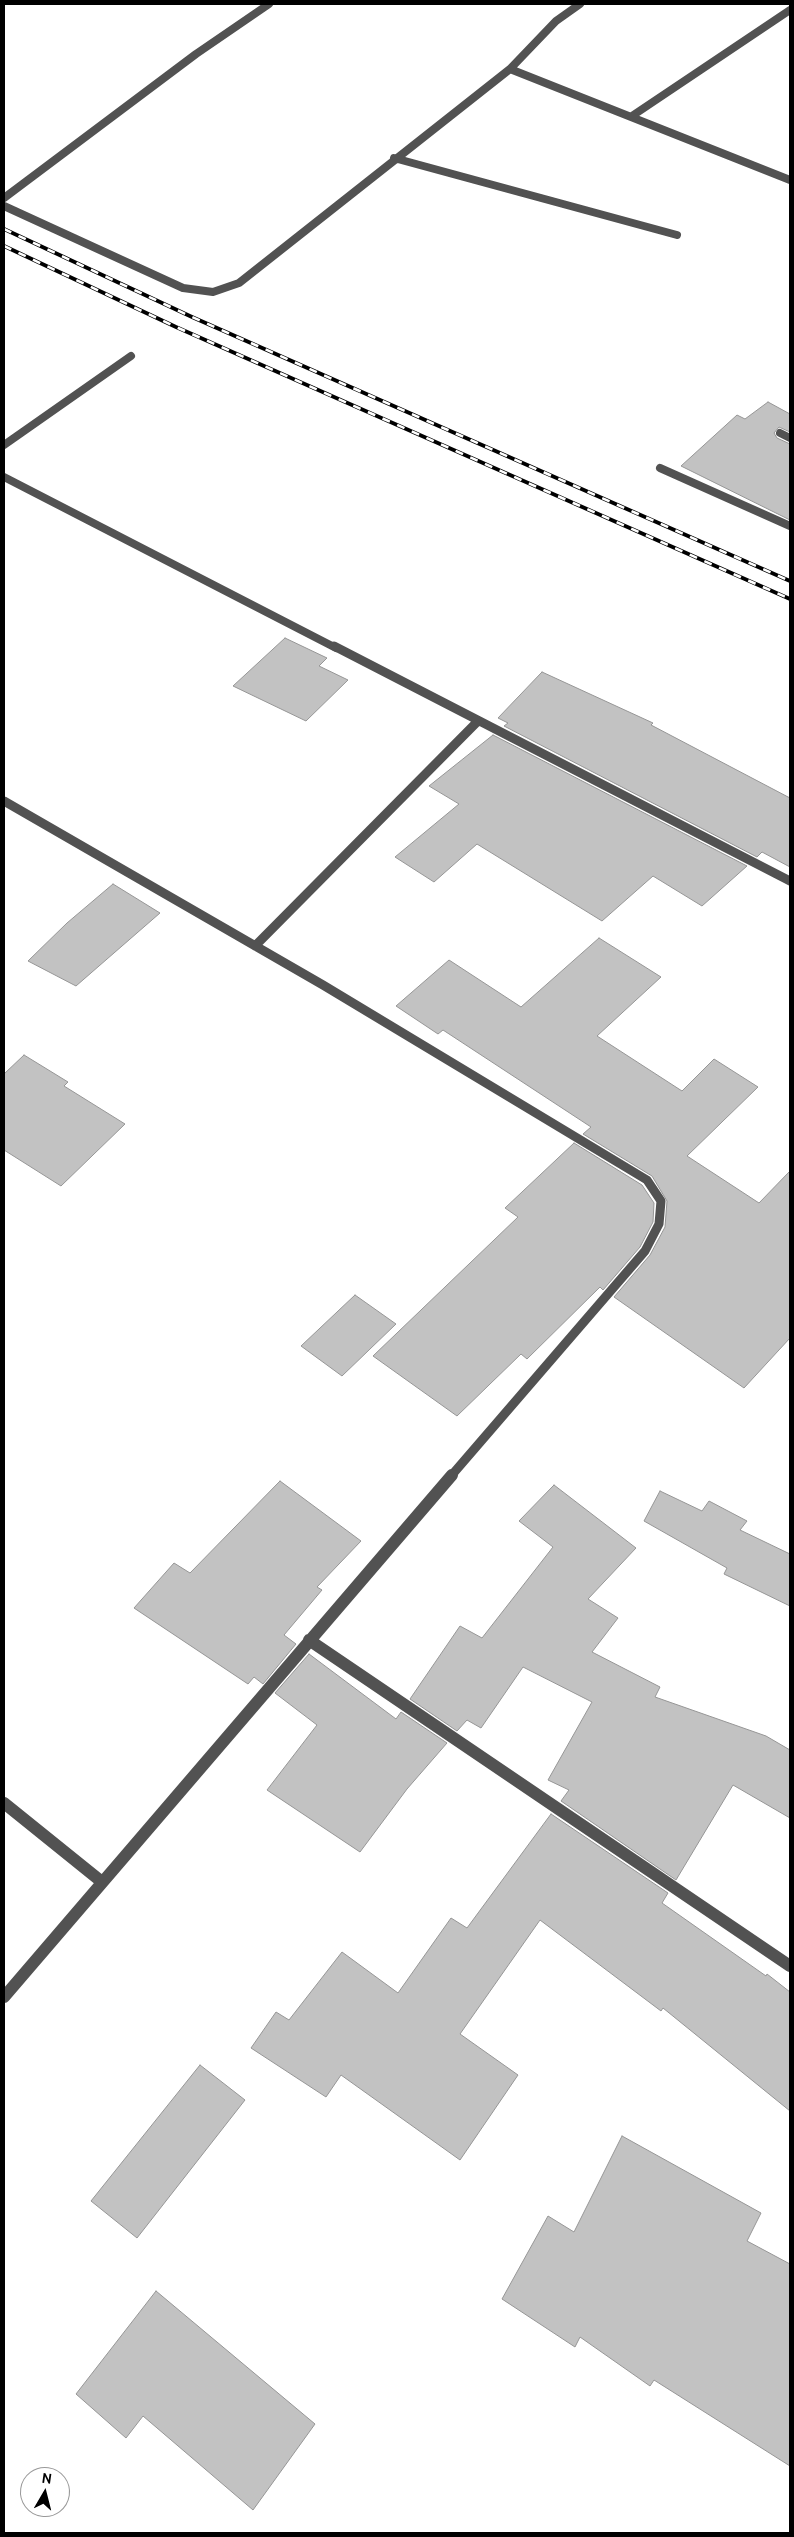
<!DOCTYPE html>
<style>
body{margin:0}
#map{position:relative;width:794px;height:2537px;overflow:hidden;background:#fff;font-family:Cabin,sans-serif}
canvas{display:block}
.frame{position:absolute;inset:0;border:5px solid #000;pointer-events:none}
.north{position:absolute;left:20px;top:2467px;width:50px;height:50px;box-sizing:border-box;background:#fff;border:1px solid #999;border-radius:50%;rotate:8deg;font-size:14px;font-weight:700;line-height:20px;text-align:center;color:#000}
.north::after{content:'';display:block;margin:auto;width:18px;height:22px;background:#000;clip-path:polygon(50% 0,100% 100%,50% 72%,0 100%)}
</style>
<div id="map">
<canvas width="794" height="2537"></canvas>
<div class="frame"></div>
<div class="north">N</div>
</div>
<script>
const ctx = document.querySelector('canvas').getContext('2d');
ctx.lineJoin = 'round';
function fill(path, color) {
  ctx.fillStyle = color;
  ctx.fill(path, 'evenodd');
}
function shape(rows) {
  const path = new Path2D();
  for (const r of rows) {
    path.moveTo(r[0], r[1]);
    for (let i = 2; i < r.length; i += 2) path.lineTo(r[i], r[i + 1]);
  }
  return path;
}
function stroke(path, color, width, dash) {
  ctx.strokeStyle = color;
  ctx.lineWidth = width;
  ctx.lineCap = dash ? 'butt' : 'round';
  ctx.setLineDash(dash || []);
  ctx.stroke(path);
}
const building = shape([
 [768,402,790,414,790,432,779,427,774,433,777,438,790,444,790,520,681,466,737,415,745,419,768,402],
 [285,638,327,658,319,666,348,680,306,721,233,686,285,638],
 [542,672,653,723,651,725,790,798,790,867,762,852,757,857,504,726,508,723,498,718,542,672],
 [493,735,747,866,702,906,653,876,602,921,477,844,434,882,395,857,459,804,429,786,493,735],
 [113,884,160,913,76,986,28,961,67,923,113,884],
 [599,938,661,977,597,1036,682,1091,714,1059,758,1087,687,1156,759,1203,790,1171,790,1338,744,1388,614,1297,650,1255,665,1227,667,1201,652,1176,583,1134,591,1127,443,1030,438,1034,396,1006,449,960,521,1007,599,938],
 [24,1055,68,1082,64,1086,125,1124,61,1186,4,1150,4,1074,24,1055],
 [574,1143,642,1185,654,1203,653,1222,640,1247,603,1290,600,1287,527,1359,521,1354,457,1416,373,1356,518,1217,505,1208,574,1143],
 [355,1295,396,1324,342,1376,301,1346,355,1295],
 [280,1481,361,1541,317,1587,322,1590,284,1635,296,1644,263,1684,254,1677,248,1684,134,1608,174,1563,190,1573,280,1481],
 [554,1485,636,1548,588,1599,618,1618,592,1652,660,1687,655,1697,766,1736,790,1750,790,1818,733,1785,676,1880,561,1801,569,1790,548,1780,592,1702,523,1667,481,1728,467,1720,457,1731,410,1699,460,1626,482,1638,553,1547,519,1521,554,1485],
 [660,1491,702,1511,709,1501,747,1521,740,1530,790,1554,790,1606,724,1574,727,1568,644,1521,660,1491],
 [309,1654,396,1719,401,1712,447,1743,407,1789,360,1852,267,1790,317,1725,275,1693,309,1654],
 [551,1814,668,1893,662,1903,766,1976,767,1974,790,1992,790,2111,663,2008,661,2011,540,1920,460,2034,518,2075,460,2160,341,2075,326,2097,251,2048,276,2012,289,2020,342,1952,398,1993,451,1918,467,1928,551,1814],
 [200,2065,245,2100,137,2238,91,2201,200,2065],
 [622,2136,761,2213,747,2241,790,2264,790,2466,654,2380,650,2386,580,2337,575,2347,502,2299,548,2216,574,2232,622,2136],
 [156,2291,315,2424,253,2510,143,2416,126,2438,76,2394,156,2291]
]);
const streetFar2 = shape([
 [510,69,556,21,580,4],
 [632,116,790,10],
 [394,158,677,235],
 [4,198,196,54,269,4],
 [4,206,183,288,213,292,239,283,510,69,790,180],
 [780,433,790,438],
 [4,445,131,356],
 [660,468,790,526],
 [4,477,336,648]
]);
const streetFar1 = shape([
 [334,646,790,881],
 [4,801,323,985,647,1180,661,1201,659,1224,645,1251,451,1476],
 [255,946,478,721]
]);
const street = shape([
 [309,1640,790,1966],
 [4,1803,102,1882],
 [4,1997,452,1475]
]);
const rail = shape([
 [4,229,192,317,790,581],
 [4,246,176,327,790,599]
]);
fill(building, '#c2c2c2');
stroke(building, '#969696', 1);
stroke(streetFar2, '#525252', 8);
stroke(streetFar1, '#525252', 9);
stroke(street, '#525252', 12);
stroke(rail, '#000', 4);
stroke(rail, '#fff', 2.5, [8]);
</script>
